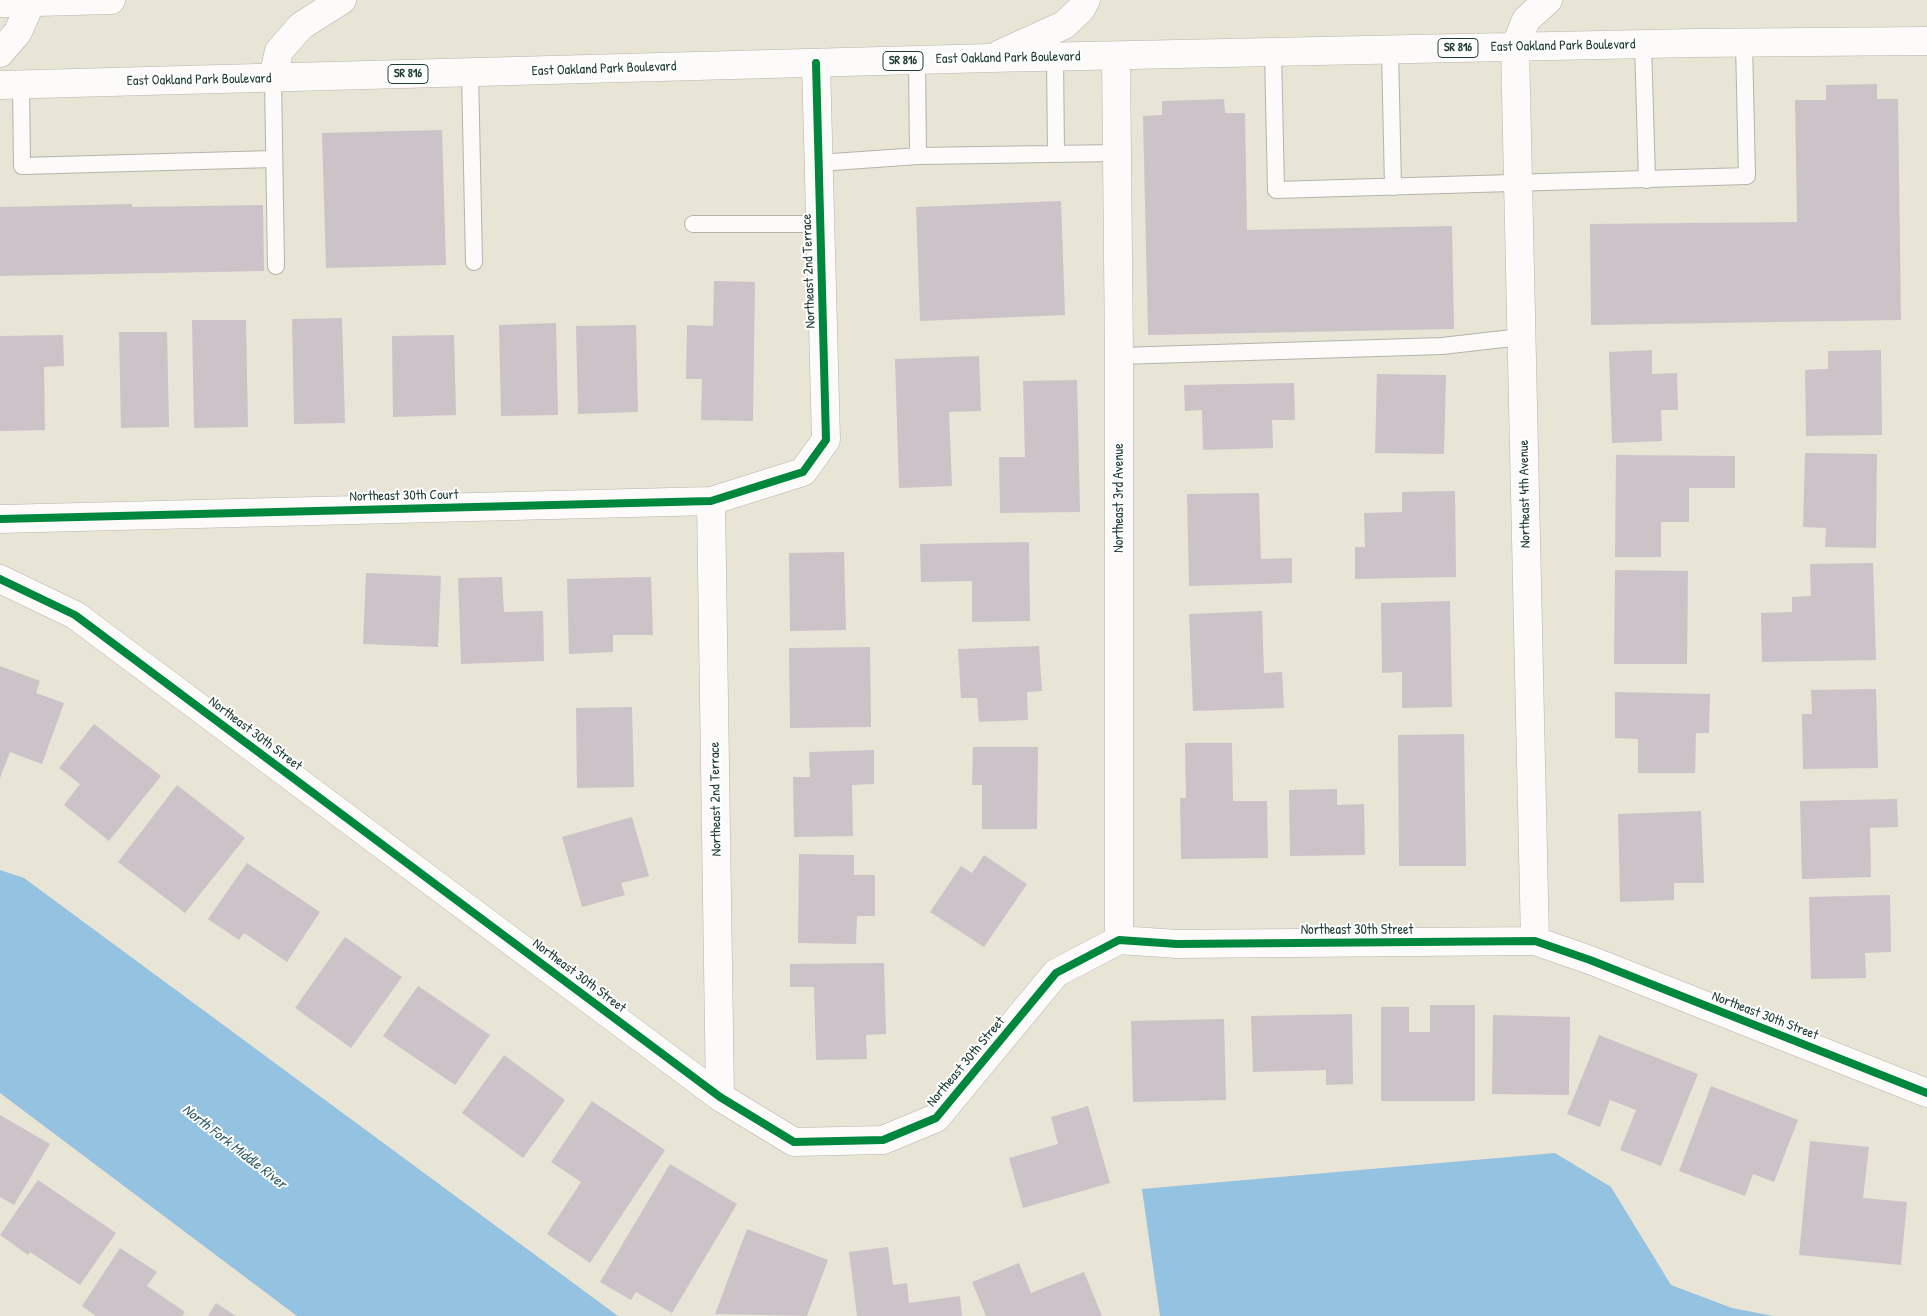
<!DOCTYPE html>
<style>
body{margin:0}
canvas{display:block;background:#e8e4d6}
</style>
<canvas width="1927" height="1316"></canvas>
<script>
const ctx = document.querySelector('canvas').getContext('2d');
ctx.lineJoin = 'round';
function fill(path, color) {
  ctx.fillStyle = color;
  ctx.fill(path, 'evenodd');
}
function shape(rows) {
  const path = new Path2D();
  for (const r of rows) {
    path.moveTo(r[0], r[1]);
    for (let i = 2; i < r.length; i += 2) path.lineTo(r[i], r[i + 1]);
  }
  return path;
}
function stroke(path, color, width, dash) {
  ctx.strokeStyle = color;
  ctx.lineWidth = width;
  ctx.lineCap = dash ? 'butt' : 'round';
  ctx.setLineDash(dash || []);
  ctx.stroke(path);
}
function write(font, color, halo, rows, align = 'center') {
  ctx.font = font + ' "Patrick Hand",sans-serif';
  ctx.lineWidth = 4;
  ctx.setLineDash([]);
  ctx.textBaseline = 'middle';
  ctx.strokeStyle = halo;
  ctx.fillStyle = color;
  for (const [text, x, y, turn = 0] of rows) {
    ctx.save();
    ctx.translate(x, y);
    ctx.rotate((+turn || 0) * Math.PI / 180);
    ctx.textAlign = isNaN(turn) ? turn : align;
    if (halo) ctx.strokeText(text, 0, 0);
    ctx.fillText(text, 0, 0);
    ctx.restore();
  }
}
const water = shape([
 [0,870,24,878,618,1316,297,1316,0,1093],
 [1555,1153,1611,1187,1671,1285,1732,1308,1773,1316,1160,1316,1142,1189]
]);
const building = shape([
 [1877,84,1877,99,1898,99,1901,320,1591,325,1590,224,1797,222,1795,100,1826,100,1826,85],
 [1224,99,1225,113,1245,113,1247,230,1452,226,1454,329,1148,335,1143,116,1162,115,1162,101],
 [442,130,446,265,326,268,322,133],
 [1061,201,1065,315,920,321,916,207],
 [132,204,132,207,263,205,264,271,0,276,0,207],
 [714,281,755,282,753,421,701,420,702,379,686,379,687,325,713,326],
 [342,318,345,423,294,424,292,319],
 [192,320,246,320,248,427,194,428],
 [556,323,558,415,501,416,499,325],
 [636,325,638,412,578,414,576,326],
 [119,332,167,332,169,427,121,428],
 [63,335,64,366,44,367,45,430,0,431,0,336],
 [454,335,456,415,393,417,392,336],
 [1652,350,1652,374,1677,373,1678,410,1661,410,1662,441,1612,443,1609,352],
 [1881,350,1882,435,1806,436,1805,370,1828,369,1828,351],
 [979,356,981,411,949,412,952,486,899,488,895,359],
 [1377,374,1446,375,1444,454,1375,453],
 [1077,380,1080,512,1000,513,999,457,1025,457,1023,381],
 [1294,383,1295,420,1272,420,1273,448,1203,450,1202,410,1185,411,1184,385],
 [1805,453,1877,454,1876,548,1825,547,1826,528,1803,527],
 [1616,455,1735,456,1735,488,1689,488,1689,522,1661,522,1661,557,1615,557],
 [1455,491,1456,577,1355,579,1355,547,1365,547,1364,513,1402,512,1402,492],
 [1259,493,1261,559,1292,558,1292,583,1189,586,1187,494],
 [1029,542,1030,621,972,622,972,581,921,582,920,544],
 [844,552,846,630,790,631,789,553],
 [1873,563,1876,660,1762,662,1761,613,1792,612,1792,597,1811,596,1810,564],
 [1615,570,1688,571,1687,664,1614,664],
 [366,573,441,576,438,647,363,644],
 [502,577,504,612,543,611,544,661,461,664,458,578],
 [651,577,653,635,613,635,613,652,569,654,567,579],
 [1450,601,1452,707,1402,708,1402,672,1382,673,1381,603],
 [1262,611,1264,673,1282,672,1284,708,1193,711,1189,614],
 [1039,646,1042,691,1027,692,1028,720,979,722,977,698,961,698,958,649],
 [870,647,871,727,790,728,789,648],
 [0,666,40,681,36,693,64,703,42,764,10,752,0,778],
 [1876,689,1878,768,1803,769,1802,714,1812,714,1811,690],
 [1615,692,1710,694,1709,733,1696,733,1695,773,1638,773,1638,739,1615,738],
 [632,707,634,787,577,788,576,708],
 [94,724,161,776,109,841,64,805,80,784,59,768],
 [1464,734,1466,866,1399,866,1398,735],
 [1185,743,1232,743,1233,801,1267,801,1268,858,1181,859,1180,798,1186,798],
 [973,747,1038,747,1037,829,982,829,982,785,972,785],
 [874,750,874,784,852,785,853,836,794,837,793,777,810,777,809,752],
 [177,785,245,838,185,913,118,862],
 [1337,789,1337,805,1364,804,1365,855,1290,856,1289,790],
 [1897,799,1898,827,1870,828,1871,877,1802,879,1800,801],
 [1701,811,1704,883,1674,883,1674,900,1620,902,1618,814],
 [632,817,649,876,621,883,625,895,582,907,562,837],
 [799,854,854,855,854,875,875,875,875,916,857,916,856,944,798,943],
 [984,855,1027,884,984,947,930,912,961,866,972,873],
 [247,863,320,912,287,962,244,933,239,940,208,919],
 [1890,895,1891,952,1865,953,1866,978,1811,979,1809,897],
 [345,937,402,977,351,1048,295,1008],
 [884,963,886,1034,866,1035,867,1059,816,1060,814,987,790,987,790,964],
 [418,986,490,1035,455,1085,383,1036],
 [1430,1005,1475,1005,1475,1101,1381,1101,1381,1007,1409,1007,1409,1032,1430,1032],
 [1352,1014,1353,1084,1326,1085,1326,1070,1253,1072,1251,1016],
 [1493,1015,1570,1017,1569,1095,1492,1094],
 [1224,1019,1226,1100,1133,1102,1131,1021],
 [1599,1035,1698,1074,1661,1166,1620,1150,1636,1110,1610,1100,1600,1127,1567,1114],
 [504,1055,565,1100,523,1158,462,1113],
 [1711,1086,1798,1120,1774,1182,1753,1174,1745,1196,1679,1171],
 [592,1101,665,1150,590,1263,547,1234,581,1182,551,1162],
 [1088,1106,1110,1183,1023,1208,1009,1158,1058,1144,1051,1117],
 [0,1115,50,1144,14,1205,0,1197],
 [1810,1141,1869,1147,1863,1198,1907,1202,1901,1265,1799,1255],
 [670,1164,737,1204,672,1313,636,1292,631,1300,600,1282],
 [38,1180,116,1233,80,1285,30,1252,28,1255,0,1235],
 [747,1229,828,1260,807,1316,715,1314],
 [888,1247,893,1285,907,1283,909,1303,960,1296,962,1316,857,1316,849,1252],
 [120,1248,157,1272,147,1286,185,1312,182,1316,96,1316,82,1306],
 [1019,1263,1031,1293,1084,1272,1102,1316,986,1316,972,1282],
 [216,1303,236,1316,208,1316]
]);
const service = shape([
 [1643,44,1647,180],
 [1390,50,1393,187],
 [1273,52,1276,190,1747,176,1744,43],
 [1055,57,1056,154],
 [917,61,918,156],
 [470,72,474,262],
 [273,78,276,266],
 [21,84,22,166,273,159],
 [819,163,918,156,1117,153],
 [693,224,820,224],
 [1119,356,1442,346,1521,337]
]);
const minor = shape([
 [1515,47,1535,941],
 [1116,56,1119,356,1119,940],
 [711,501,720,1097],
 [0,519,711,501,803,472,826,440,816,63],
 [0,579,75,615,720,1097,794,1142,883,1140,936,1118,1056,973,1119,940,1177,944,1535,941,1590,960,1927,1093]
]);
const primary = shape([
 [0,3,111,0],
 [1515,47,1526,20,1548,0],
 [0,53,18,32,31,2],
 [1000,54,1064,25,1081,9,1086,0],
 [273,78,279,51,301,26,342,0],
 [0,85,990,58,1694,43,1927,41]
]);
const cycleway = shape([
 [0,519,711,501,803,472,826,440,816,63],
 [0,579,75,615,720,1097,794,1142,883,1140,936,1118,1056,973,1119,940,1177,944,1535,941,1590,960,1927,1093]
]);
const shields = [
 [1458,48,40],
 [903,61,40],
 [408,74,40]
];
const shieldNames = [
 ["SR 816",1458,48],
 ["SR 816",903,61],
 ["SR 816",408,74]
];
const streetNames = [
 ["East Oakland Park Boulevard",1563,46,-1],
 ["East Oakland Park Boulevard",1008,58,-1],
 ["East Oakland Park Boulevard",604,69,-2],
 ["East Oakland Park Boulevard",199,80,-1],
 ["Northeast 2nd Terrace",809,271,-92],
 ["Northeast 4th Avenue",1525,494,-91],
 ["Northeast 30th Court",404,496,-1],
 ["Northeast 3rd Avenue",1119,498,-90],
 ["Northeast 30th Street",255,734,37],
 ["Northeast 2nd Terrace",716,799,-91],
 ["Northeast 30th Street",1357,930],
 ["Northeast 30th Street",579,976,37],
 ["Northeast 30th Street",1765,1016,21],
 ["Northeast 30th Street",966,1062,-50]
];
const waterNames = [
 ["North Fork Middle River",234,1147,38]
];
fill(water, '#94c2e1');
fill(building, '#ccc3c8');
stroke(service, '#b4b4ab', 18);
stroke(minor, '#b4b4ab', 29);
stroke(primary, '#b4b4ab', 29);
stroke(service, '#fcfbf9', 16);
stroke(minor, '#fcfbf9', 28);
stroke(primary, '#fcfbf9', 28);
stroke(cycleway, '#00873e', 8);
for (const [x, y, w] of shields) {
  const box = new Path2D();
  box.roundRect(x - w / 2, y - 9.5, w, 19, 4);
  ctx.fillStyle = '#fff';
  ctx.fill(box);
  stroke(box, '#1f3d34', 1);
}
write('bold 12px', '#1f3d34', null, shieldNames);
write('14px', '#1f3d34', '#fff', streetNames);
write('italic 15px', '#376169', '#fff', waterNames);
</script>
